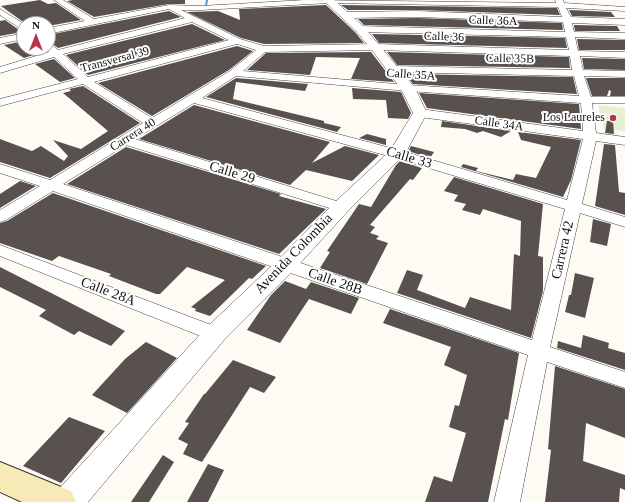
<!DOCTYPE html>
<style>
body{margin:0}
#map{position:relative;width:625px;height:502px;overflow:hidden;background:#fefbf5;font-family:"Times New Roman",serif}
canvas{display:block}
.north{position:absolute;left:16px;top:16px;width:40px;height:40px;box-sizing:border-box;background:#fff;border:1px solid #a0a0a0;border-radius:50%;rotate:0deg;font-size:11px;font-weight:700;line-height:16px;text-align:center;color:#111}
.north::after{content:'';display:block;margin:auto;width:14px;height:18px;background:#b43547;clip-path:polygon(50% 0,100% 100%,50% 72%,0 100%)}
</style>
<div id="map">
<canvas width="625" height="502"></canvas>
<div class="north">N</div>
</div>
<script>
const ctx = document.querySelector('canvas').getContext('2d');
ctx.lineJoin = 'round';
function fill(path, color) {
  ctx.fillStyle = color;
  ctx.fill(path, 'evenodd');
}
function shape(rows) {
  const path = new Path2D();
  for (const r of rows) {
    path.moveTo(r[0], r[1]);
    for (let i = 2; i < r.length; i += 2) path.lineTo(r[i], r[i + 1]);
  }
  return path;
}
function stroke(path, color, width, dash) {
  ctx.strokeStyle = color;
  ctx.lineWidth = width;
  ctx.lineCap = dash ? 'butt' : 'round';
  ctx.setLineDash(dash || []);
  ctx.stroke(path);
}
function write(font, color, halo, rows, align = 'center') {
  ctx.font = font + ' "Times New Roman",serif';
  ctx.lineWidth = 4;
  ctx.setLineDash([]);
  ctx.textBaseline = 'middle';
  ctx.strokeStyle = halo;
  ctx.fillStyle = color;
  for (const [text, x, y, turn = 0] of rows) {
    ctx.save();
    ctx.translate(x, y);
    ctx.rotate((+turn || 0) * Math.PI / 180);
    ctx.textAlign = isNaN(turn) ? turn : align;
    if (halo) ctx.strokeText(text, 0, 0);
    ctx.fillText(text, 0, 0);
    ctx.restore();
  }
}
const pitch = shape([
 [598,105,625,108,625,131,604,129]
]);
const stream = shape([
 [206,0,208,0,207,6,206,7,205,6,206,0]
]);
const building = shape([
 [40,0,48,4,56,3,81,20,48,26,48,24,26,24,1,6],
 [73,0,185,0,185,4,169,4,94,17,67,1],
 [326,5,355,32,364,43,264,44,241,38,187,12,218,11,240,20,239,9],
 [341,5,557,8,560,15,417,10,348,10],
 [569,10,611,12,615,17,572,16],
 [169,11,181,17,58,48,54,45,48,44,48,35],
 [417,18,562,23,563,30,364,25,358,19],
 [5,20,22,32,0,36,0,21],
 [192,24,225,40,88,75,66,55],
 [574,25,617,26,620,31,575,31],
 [372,34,565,38,567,48,379,43],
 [577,39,625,40,625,50,579,50],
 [24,41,24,48,44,48,46,51,24,58,4,45],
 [237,46,253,51,229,70,152,116,98,83],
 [371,52,394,82,351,79,360,58,316,57,310,75,247,70,266,53],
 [387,52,569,57,570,68,397,65],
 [582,58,625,59,625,70,584,69],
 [54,59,75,78,60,82,35,64],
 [405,74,573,77,577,94,413,84],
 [236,78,308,84,305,91,236,82,233,99,324,121,324,123,341,127,337,132,206,97],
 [586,78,625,78,625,96,610,96,611,91,609,90,607,96,592,96],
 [83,86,140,123,50,178,0,162,0,139,32,151,41,146,64,161,68,156,53,140,81,149,108,131,63,93,71,91,69,89],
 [352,88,401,92,411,113,408,119,388,118,386,100,353,99],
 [419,93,579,104,581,129,427,108],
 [194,105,330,142,312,163,345,146,379,155,352,181,306,170,290,185,139,139],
 [442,121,511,131,501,137,483,131,477,133,465,129,441,127],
 [607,121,613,121,614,134,605,133],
 [518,132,581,140,571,180,563,197,461,167,463,164,478,168,476,171,513,180,516,174,536,178,551,147,521,140],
 [367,134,386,139,386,145,359,138],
 [604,144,615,145,619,192,625,193,625,215,595,206],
 [411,146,434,152,430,158,408,151],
 [126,147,281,194,279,196,326,209,279,254,67,184],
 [400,161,422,168,413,180,410,179,370,225,375,227,370,233,379,236,376,239,388,243,367,284,320,268,330,252,327,251,359,204,371,207,396,165],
 [454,177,543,204,538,256,543,257,543,291,531,338,397,293,407,270,423,275,417,290,465,308,470,297,511,310,514,254,520,256,521,221,483,209,480,215,462,210,466,204,454,201,458,195,444,191],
 [20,181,36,186,0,208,0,194],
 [53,193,266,266,252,279,249,278,210,316,195,311,196,309,191,307,225,280,187,267,160,294,156,294,109,276,111,274,59,256,52,261,0,243,0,223,7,221],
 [593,219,611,224,607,246,590,242],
 [0,267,59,297,125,331,111,346,79,331,74,335,39,316,46,310,0,287],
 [575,273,594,278,585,318,565,312,569,295,571,295],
 [285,281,306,289,311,282,359,298,351,314,309,299,280,343,247,330,271,295],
 [390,309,519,353,508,420,505,419,488,502,425,502,434,476,452,482,466,433,449,427,455,405,459,406,467,375,444,365,451,347,383,323],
 [583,335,609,343,608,348,625,353,625,370,557,348,558,341,581,348],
 [146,342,177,358,127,413,92,395,125,359],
 [233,360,276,377,264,393,250,387,202,462,183,454,188,444,178,439,189,423,185,422,204,394,205,394],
 [555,366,625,389,625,438,586,423,583,461,625,475,625,490,620,488,619,502,545,502,551,450,548,449],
 [69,417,105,431,61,483,23,466],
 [163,455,174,462,149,502,131,502],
 [208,464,224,470,208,502,187,502]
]);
const minor = shape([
 [54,0,63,0,94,19,169,5,201,6,305,0,556,3,555,0,563,0,564,3,625,7,625,11,566,8,571,17,625,19,625,25,572,23,574,32,625,33,625,39,575,37,578,51,625,52,625,58,580,56,583,70,625,71,625,77,584,76,591,97,625,97,625,103,592,103,596,133,625,137,625,145,596,141,582,204,625,217,625,227,580,213,550,347,625,372,625,388,547,362,520,502,494,502,528,355,53,191,6,220,0,222,0,210,40,186,0,173,0,164,50,180,143,123,83,84,0,106,0,99,78,79,54,57,0,73,0,67,49,52,45,48,48,48,48,46,53,46,58,50,185,18,169,9,48,34,48,28,85,21,54,0],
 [330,3,558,7,562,17,417,11,345,12,341,15,345,18,417,17,563,22,565,32,360,26,356,29,360,32,566,37,569,50,376,44,264,46,240,39,181,10,201,10,330,3],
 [192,22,229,40,88,77,63,54,192,22],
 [237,44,256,50,230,71,152,118,94,82,237,44],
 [376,50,570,56,572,70,394,66,389,69,394,72,574,76,579,96,408,85,243,71,265,52,376,50],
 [236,76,408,91,581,103,583,131,420,109,416,110,414,113,416,116,420,117,583,139,567,200,402,151,202,98,236,76],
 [194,103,392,157,565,209,532,340,63,184,126,145,336,210,341,212,346,210,349,207,346,204,135,139,194,103],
 [0,9,24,24,24,31,0,15,0,9],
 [24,33,24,39,0,44,0,38,24,33],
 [0,245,222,329,225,334,222,339,215,341,208,339,0,256,0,245]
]);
const tertiary = shape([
 [323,0,334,0,364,27,415,88,427,113,405,154,348,211,293,271,224,340,88,502,52,502,57,491,206,328,277,261,334,203,390,151,413,113,401,89,372,50,356,31,323,0]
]);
const secondary = shape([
 [0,462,71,491,76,502,22,502,0,492,0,462]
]);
const markers = [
 [613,118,4,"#b43547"]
];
const farStreetnames = [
 ["Calle 36A",493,21,2],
 ["Calle 36",444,37,2],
 ["Calle 35B",510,59,1],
 ["Transversal 39",115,60,-15],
 ["Calle 35A",411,75,4],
 ["Calle 34A",499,124,8],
 ["Carrera 40",133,135,-32]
];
const farPoinames = [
 ["Los Laureles",605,118]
];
const streetNames = [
 ["Calle 33",409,158,16],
 ["Calle 29",232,173,17],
 ["Carrera 42",563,250,-77],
 ["Avenida Colombia",294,254,-46],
 ["Calle 28B",335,282,19],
 ["Calle 28A",108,292,21]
];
fill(pitch, '#e7eed2');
fill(stream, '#4c9dc1');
fill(building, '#58514e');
stroke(minor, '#444', 1);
stroke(tertiary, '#444', 1);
stroke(secondary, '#333', 2);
fill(minor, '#fff');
fill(tertiary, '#fff');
fill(secondary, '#f7eab7');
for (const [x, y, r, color] of markers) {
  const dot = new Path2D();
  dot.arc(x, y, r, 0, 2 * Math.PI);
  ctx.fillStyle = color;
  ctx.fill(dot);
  stroke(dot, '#fff', 1.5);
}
write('12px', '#111', '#fff', farStreetnames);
write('12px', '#111', '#fff', farPoinames, 'right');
write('14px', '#111', '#fff', streetNames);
</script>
